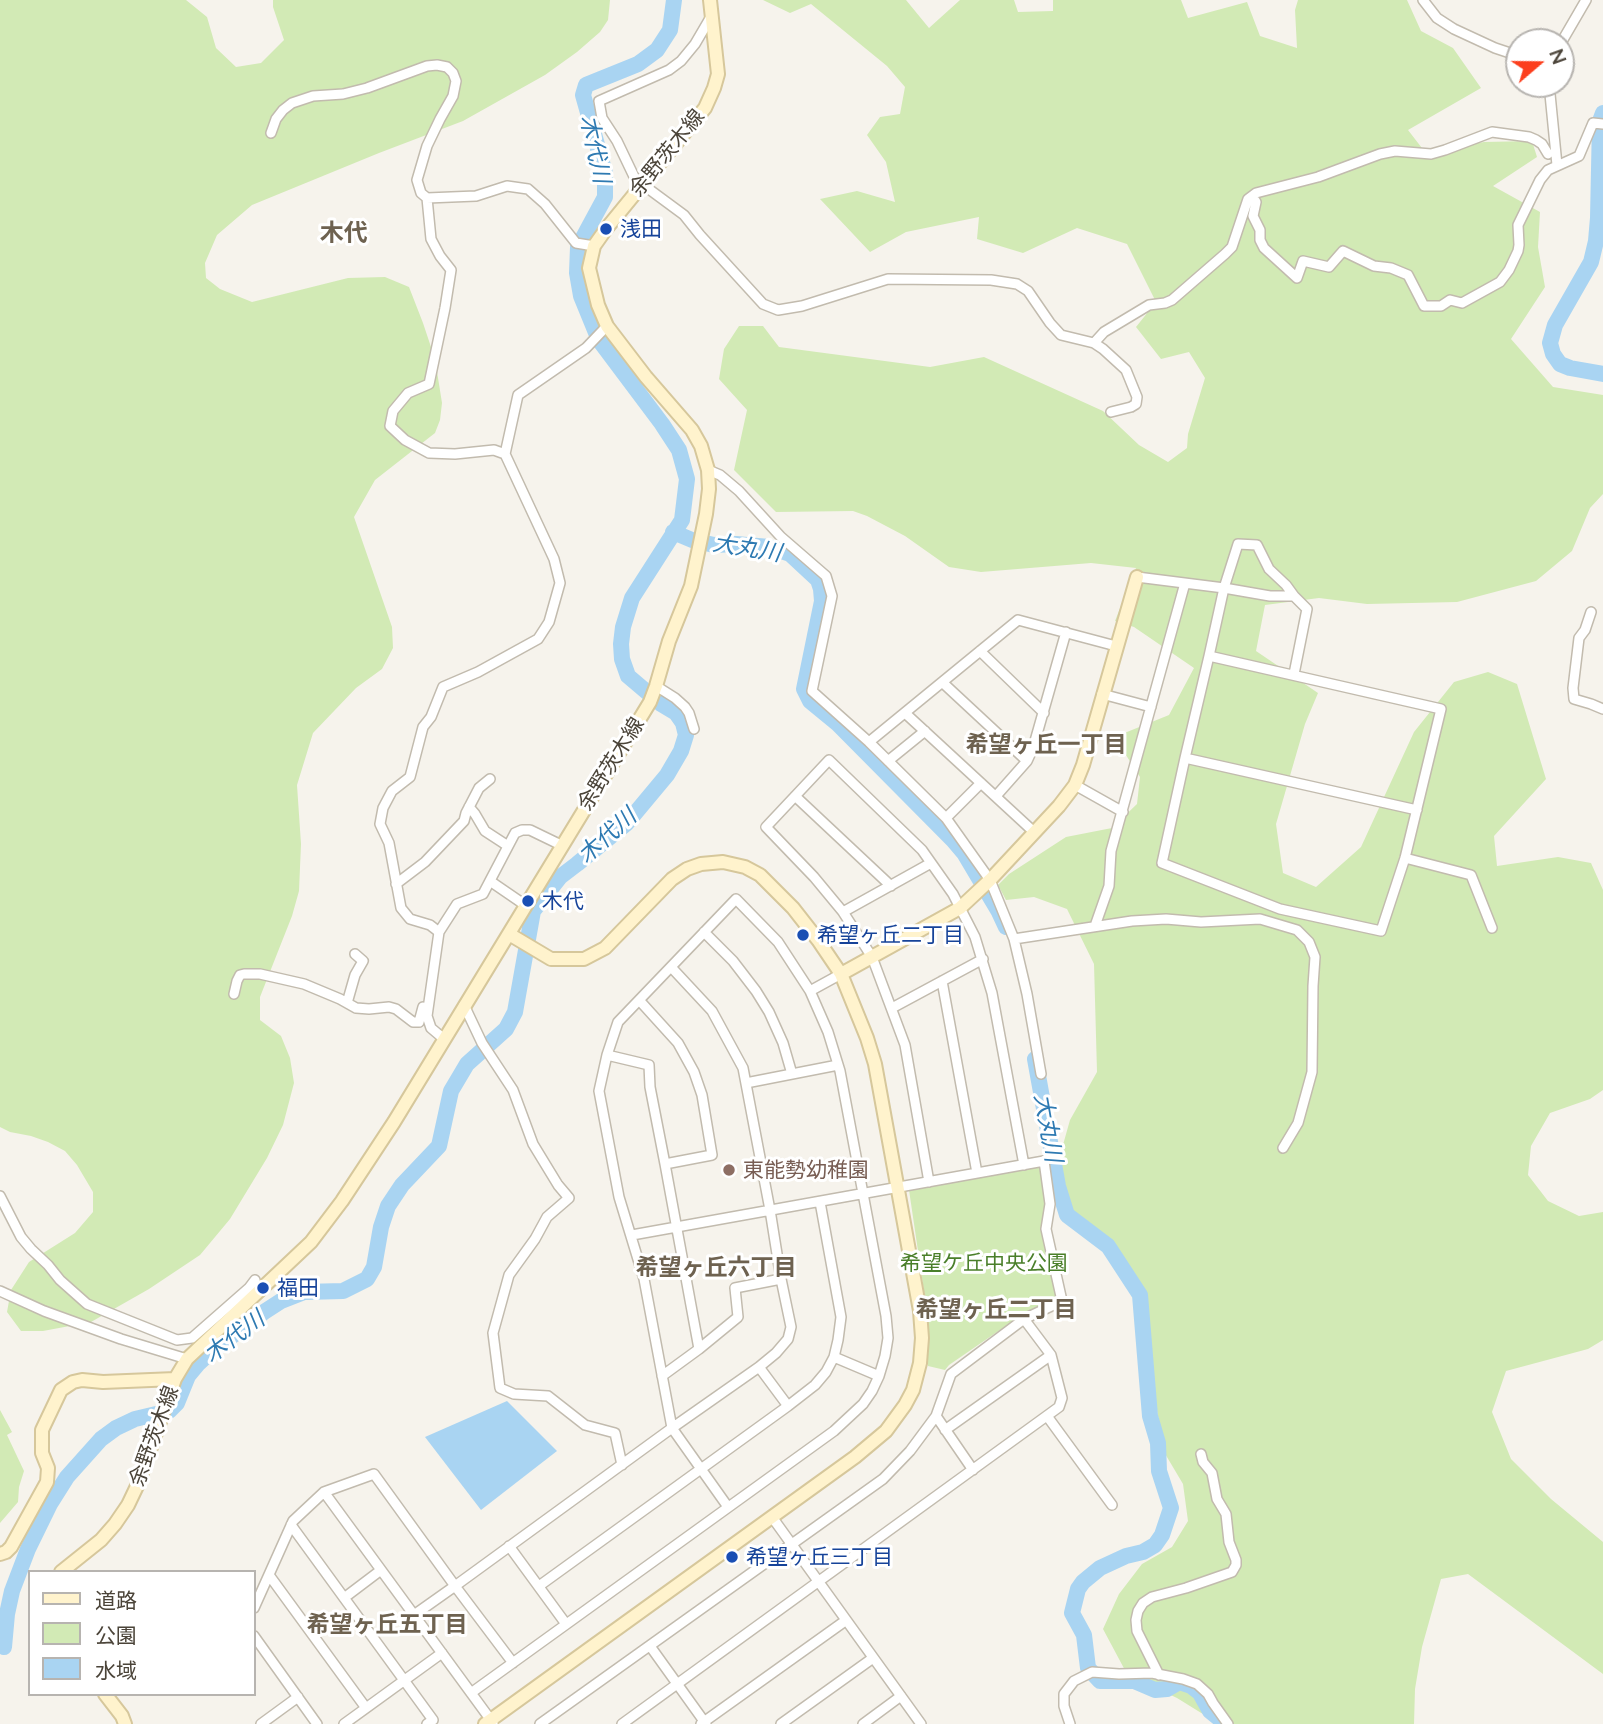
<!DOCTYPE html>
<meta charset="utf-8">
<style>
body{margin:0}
#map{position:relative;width:1603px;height:1724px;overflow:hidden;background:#f6f3ec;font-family:Lato,"Noto Sans JP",sans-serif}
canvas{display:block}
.legend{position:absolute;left:28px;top:1570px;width:228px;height:126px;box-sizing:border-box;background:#fff;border:2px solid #b7b4b0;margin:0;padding:9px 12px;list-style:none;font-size:21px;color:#4b4439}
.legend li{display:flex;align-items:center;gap:14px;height:35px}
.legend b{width:35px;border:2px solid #b7b4b0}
.north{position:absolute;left:1505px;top:28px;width:70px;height:70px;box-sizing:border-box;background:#fff;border:2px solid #b7b4b0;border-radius:50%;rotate:70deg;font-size:19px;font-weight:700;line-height:28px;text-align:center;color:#4b4439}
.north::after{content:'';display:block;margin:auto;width:24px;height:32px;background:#fc3f1d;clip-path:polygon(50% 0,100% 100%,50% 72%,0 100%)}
</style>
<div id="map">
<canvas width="1603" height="1724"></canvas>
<ul class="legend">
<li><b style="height:9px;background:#fff3cd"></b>道路</li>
<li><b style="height:19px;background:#d2eab5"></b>公園</li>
<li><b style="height:19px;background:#a9d4f2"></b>水域</li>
</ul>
<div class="north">N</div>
</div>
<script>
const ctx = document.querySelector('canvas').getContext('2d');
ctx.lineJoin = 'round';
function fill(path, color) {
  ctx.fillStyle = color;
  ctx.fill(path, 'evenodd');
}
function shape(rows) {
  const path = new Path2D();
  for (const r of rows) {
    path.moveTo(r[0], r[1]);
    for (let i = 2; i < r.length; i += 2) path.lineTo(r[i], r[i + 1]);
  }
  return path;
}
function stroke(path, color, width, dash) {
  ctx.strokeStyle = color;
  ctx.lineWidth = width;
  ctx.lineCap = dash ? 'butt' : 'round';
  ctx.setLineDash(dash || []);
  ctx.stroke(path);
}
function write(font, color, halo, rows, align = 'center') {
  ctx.font = font + ' Lato,"Noto Sans JP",sans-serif';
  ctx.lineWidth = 6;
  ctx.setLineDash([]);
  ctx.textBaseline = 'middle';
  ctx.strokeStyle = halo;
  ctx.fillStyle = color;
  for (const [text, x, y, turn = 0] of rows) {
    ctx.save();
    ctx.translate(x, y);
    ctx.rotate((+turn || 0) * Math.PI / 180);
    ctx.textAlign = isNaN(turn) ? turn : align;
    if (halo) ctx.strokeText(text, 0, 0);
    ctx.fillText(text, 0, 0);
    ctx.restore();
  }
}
const green = shape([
 [0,0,186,0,207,17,216,48,236,67,261,63,284,40,273,7,273,0,610,0,608,20,600,32,577,52,545,75,463,121,379,153,252,205,217,235,205,263,206,278,220,289,252,302,348,278,385,277,409,287,423,323,435,359,442,403,440,420,435,433,375,480,354,517,392,627,393,648,382,669,356,688,313,733,297,785,301,844,299,891,292,916,260,997,260,1020,281,1036,290,1058,294,1083,283,1125,267,1158,230,1219,200,1255,149,1289,91,1322,43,1331,21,1331,7,1312,11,1290,29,1262,75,1233,93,1212,93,1192,77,1165,65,1151,48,1142,31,1136,10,1132,0,1127],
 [763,0,906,0,929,28,960,0,1014,0,1018,12,1053,11,1053,0,1181,0,1188,18,1247,2,1260,36,1297,48,1295,10,1298,0,1407,0,1421,31,1453,48,1481,88,1408,130,1425,152,1484,142,1532,141,1537,157,1493,186,1540,212,1538,247,1545,287,1511,339,1553,387,1603,395,1603,494,1590,508,1572,551,1536,581,1457,602,1367,604,1319,598,1265,605,1256,651,1318,693,1305,724,1276,824,1283,873,1316,887,1361,847,1414,732,1454,682,1488,672,1517,684,1546,779,1494,836,1497,866,1558,857,1591,863,1603,890,1603,1090,1590,1099,1550,1113,1531,1146,1528,1175,1548,1201,1579,1216,1603,1212,1603,1340,1588,1349,1506,1371,1492,1412,1511,1459,1551,1499,1603,1542,1603,1674,1468,1574,1441,1579,1422,1647,1415,1689,1414,1724,1219,1724,1177,1698,1127,1674,1103,1629,1119,1594,1142,1564,1172,1547,1188,1521,1183,1484,1164,1452,1149,1362,1137,1307,1122,1271,1050,1191,1070,1120,1097,1072,1094,964,1067,909,1034,897,1006,900,998,885,1009,874,1066,837,1112,828,1137,804,1140,777,1117,741,1122,734,1169,715,1194,668,1134,627,1115,621,1136,568,1091,563,981,572,949,567,905,536,867,516,853,511,776,512,734,470,747,410,719,379,724,349,739,326,763,326,779,347,930,367,984,357,1103,411,1139,445,1168,462,1187,448,1188,434,1205,378,1189,352,1161,359,1136,327,1156,302,1127,244,1077,228,1023,253,977,239,979,217,906,232,870,252,820,199,857,191,895,202,886,162,867,135,880,117,900,114,905,87,887,66,811,4,790,13],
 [1039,1165,1047,1203,1042,1224,1043,1234,1057,1295,1054,1300,1025,1313,1013,1321,949,1365,945,1370,928,1366,926,1305,909,1190],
 [0,1410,12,1432,7,1435,24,1471,19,1487,18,1502,0,1523]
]);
const water = shape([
 [507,1401,557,1451,481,1510,425,1437]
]);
const river = shape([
 [1603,113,1600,121,1598,218,1596,241,1591,262,1555,325,1550,343,1553,354,1560,364,1570,368,1603,374],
 [673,532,692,540,714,545,736,544,769,547,790,554,818,580,821,589,822,601,804,689,810,701,838,724,953,840,964,853,999,912,1006,927],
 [1035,1059,1058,1186,1067,1215,1108,1246,1140,1295,1150,1416,1158,1443,1159,1471,1171,1508,1162,1535,1155,1545,1143,1552,1126,1556,1100,1568,1083,1582,1078,1589,1072,1613,1084,1635,1088,1668,1100,1681,1134,1681,1155,1690,1167,1689,1179,1682,1191,1686,1200,1693,1210,1711,1221,1720,1223,1724],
 [4,1647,7,1614,12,1591,28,1549,50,1504,67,1477,101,1439,116,1428,135,1419,169,1411,177,1403,188,1376,198,1364,212,1351,264,1312,281,1301,304,1292,343,1291,367,1279,374,1267,381,1227,388,1206,402,1185,439,1146,451,1091,467,1064,506,1029,515,1012,533,911,560,877,577,864,627,823,667,775,681,751,686,735,683,723,676,713,661,704,628,676,622,659,621,644,623,627,632,598,682,520,687,479,679,450,662,424,599,340,581,296,577,273,578,247,605,197,605,173,583,95,586,85,638,64,657,50,670,30,674,0]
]);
const street = shape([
 [1423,0,1437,18,1454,29,1495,48,1519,56],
 [1561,43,1586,0],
 [1549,84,1557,165],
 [271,133,276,119,283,110,292,103,313,96,343,94,367,88,427,66,437,65,447,67,453,73,456,81,453,96,440,119,427,146,417,180,421,193,427,198],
 [642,184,684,215,700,235,763,304,778,310,802,306,888,279,991,280,1017,284,1028,291,1050,323,1061,335,1094,343,1103,349,1126,370,1137,397,1136,404,1131,407,1111,412],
 [639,187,617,141,602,118,599,101,669,70,681,61,695,44,712,15],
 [1252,196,1256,202,1253,216,1260,230,1260,240,1264,248,1297,278,1303,261,1329,267,1343,251,1374,266,1391,268,1408,275,1424,306,1441,306,1450,300,1462,303,1500,282,1509,270,1518,251,1519,245,1518,225,1540,180,1548,170,1579,156,1593,123,1603,124],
 [1094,343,1104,332,1149,305,1165,303,1172,300,1225,254,1232,247,1248,199,1256,193,1318,177,1380,154,1395,151,1431,154,1445,150,1492,132,1529,137,1536,140,1542,144,1548,154],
 [505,454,494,450,455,454,429,453,405,440,390,426,393,411,408,393,429,384,445,308,451,270,440,256,431,239,427,198,476,196,507,186,528,189,545,204,576,243,594,246],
 [708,470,720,475,739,491,781,537,826,576,832,596,812,691,869,742,946,818,990,880,1014,939,1027,994,1041,1074],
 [1137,577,1224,588,1270,596,1294,596],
 [1591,612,1585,630,1579,638,1573,688,1574,699,1591,704,1603,709],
 [980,651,1044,713],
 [1209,656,1441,709,1405,858,1381,931,1280,909,1162,863,1185,758,1209,656,1224,588,1238,544,1257,545,1269,569,1286,585,1294,596,1307,609,1294,674],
 [942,682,1027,761],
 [656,686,675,698,685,707,689,713,694,729],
 [1102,694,1151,707],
 [905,713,1034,832],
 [869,742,1018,620,1116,646],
 [1185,758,1417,810],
 [888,761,925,731],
 [1075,785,1123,812],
 [795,796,891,886],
 [996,796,1027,761,1033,748,1066,632],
 [469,807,475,814,485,831,508,846],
 [946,818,981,783],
 [1405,858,1471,875,1492,928],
 [490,881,525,905],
 [396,884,425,862,464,821,466,813,479,788,490,779],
 [843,912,931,863],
 [1095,926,1109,886,1111,851,1185,583],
 [439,932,457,904,483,894,515,833,522,830,530,830,561,845],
 [704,932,733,961,756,991,769,1012,783,1043,792,1074],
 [1014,939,1132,921,1166,919,1201,922,1260,919,1297,930,1309,942,1315,957,1313,986,1312,1072,1298,1123,1283,1148],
 [671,967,712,1011,743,1068,770,1210,781,1279,791,1327,788,1339,776,1353,759,1367,672,1428,728,1507],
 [942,981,977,1173],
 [810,991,841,974],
 [234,994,237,981,240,975,244,974,260,974,304,984,340,999,356,1008,369,1009,389,1007,396,1009,413,1022,419,1022,423,1007],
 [347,1003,355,975,363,961,355,954],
 [464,1005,482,1043,513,1090,533,1144,558,1185,569,1198,547,1217,535,1239,509,1275,493,1333,500,1388,514,1394,548,1396,585,1425,615,1433,622,1465],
 [892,1008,983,959],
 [444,1039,431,1028,427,1016,439,932,430,925,410,919,401,908,389,843,380,824,383,808,392,791,410,777,423,727,431,717,443,687,478,672,538,639,549,622,560,583,554,559,505,454,518,395,586,348,607,326],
 [607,1055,649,1065,650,1087,665,1164,712,1155,702,1095,694,1072,678,1043,639,1000],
 [746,1083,838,1065],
 [929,1182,905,1045,872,957,843,912,814,877,766,827,829,760,922,850,953,894,975,937,992,993,1024,1165],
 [0,1196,21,1237,31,1249,48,1265,60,1280,87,1304,177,1340,192,1338,249,1288,255,1280],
 [0,1291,44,1311,121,1339,187,1359],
 [699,1349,738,1317,735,1288,781,1279],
 [834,1357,879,1376],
 [759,1367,788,1406],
 [662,1376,699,1349,665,1164],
 [936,1416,973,1470],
 [1047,1416,1112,1505],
 [945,1430,1051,1355],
 [324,1492,493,1723],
 [772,1517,921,1724],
 [291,1525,433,1720,427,1724],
 [509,1546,566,1624],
 [269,1575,366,1708],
 [539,1586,788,1406,815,1385,826,1372,834,1357,838,1340,841,1317,820,1202],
 [344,1598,381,1570],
 [254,1608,293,1521,324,1492,374,1474,455,1586,672,1428,644,1279,619,1197,599,1091,607,1055,618,1022,736,899,778,942,810,991,828,1032,840,1071,886,1316,888,1338,885,1356,879,1376,872,1391,863,1404,834,1431,471,1693],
 [414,1615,455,1586,513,1663],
 [254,1636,317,1724],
 [650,1646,706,1724],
 [1159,1675,1137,1631,1136,1620,1138,1611,1143,1603,1152,1597,1186,1588,1232,1572,1236,1565,1236,1560,1229,1542,1226,1514,1217,1499,1212,1473,1203,1462,1201,1454],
 [261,1724,298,1697],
 [344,1724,442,1653],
 [540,1724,883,1479,910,1451,936,1416,951,1374,1024,1319],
 [622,1724,1059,1407,1062,1398,1051,1355,1024,1319,1062,1301,1046,1229,1050,1204,1044,1161,632,1235],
 [701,1724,845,1621],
 [781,1724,873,1658],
 [863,1724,901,1696],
 [1070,1724,1064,1706,1064,1694,1074,1681,1092,1672,1119,1674,1152,1673,1183,1679,1197,1684,1208,1694,1213,1703,1228,1724]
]);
const secondary = shape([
 [841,974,960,908,990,880,1059,806,1075,785,1083,765,1137,577],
 [0,1554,6,1552,11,1547,47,1482,48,1468,42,1453,42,1430,61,1390,73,1382,82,1380,103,1382,175,1379],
 [61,1572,101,1540,115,1524,128,1505,138,1484,175,1379,187,1359,311,1242,342,1201,394,1122,650,702,656,686,669,641,691,586,706,514,709,489,708,470,701,446,692,430,646,377,607,326,598,305,589,268,594,246,606,229,705,108,714,88,718,74,710,0],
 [105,1694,122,1716,125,1724],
 [485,1724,855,1457,886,1431,905,1405,913,1390,920,1363,922,1338,920,1311,875,1064,867,1038,841,974,818,940,793,908,760,875,745,867,723,862,701,864,687,869,672,879,605,948,584,959,551,959,509,934]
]);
const markers = [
 [606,229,7,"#1a4fb4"],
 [528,901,7,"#1a4fb4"],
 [803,935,7,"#1a4fb4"],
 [729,1170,7,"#8d6e63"],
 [263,1288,7,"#1a4fb4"],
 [732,1557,7,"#1a4fb4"]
];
const streetNames = [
 ["余野茨木線",667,153,-51],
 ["余野茨木線",611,764,-58],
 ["余野茨木線",154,1436,-70]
];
const transitNames = [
 ["浅田",620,229],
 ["木代",542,901],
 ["希望ヶ丘二丁目",817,935],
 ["福田",277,1288],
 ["希望ヶ丘三丁目",746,1557]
];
const educationNames = [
 ["東能勢幼稚園",743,1170]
];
const parkNames = [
 ["希望ケ丘中央公園",984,1263]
];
const waterNames = [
 ["木代川",595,149,78],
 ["大丸川",747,548,9],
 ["木代川",607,836,-42],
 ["大丸川",1048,1128,80],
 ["木代川",234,1337,-37]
];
const neighbourhoodNames = [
 ["希望ヶ丘一丁目",1046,745],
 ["希望ヶ丘六丁目",716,1268],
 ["希望ヶ丘二丁目",996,1310],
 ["希望ヶ丘五丁目",387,1625]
];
const quarterNames = [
 ["木代",344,233]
];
fill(green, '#d2eab5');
fill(water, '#a9d4f2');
stroke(river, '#a9d4f2', 16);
stroke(street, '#c2bbae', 12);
stroke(secondary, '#d6c79b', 16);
stroke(street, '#fff', 9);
stroke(secondary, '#fff3cd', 12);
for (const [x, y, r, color] of markers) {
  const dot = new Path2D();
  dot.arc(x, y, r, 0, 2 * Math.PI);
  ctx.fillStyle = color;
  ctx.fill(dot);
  stroke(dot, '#fff', 2.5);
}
write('21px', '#4b4439', '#fff', streetNames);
write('21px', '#164399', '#fff', transitNames, 'left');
write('21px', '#785e54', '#fff', educationNames, 'left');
write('21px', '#4a7f2a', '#fff', parkNames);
write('italic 23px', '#2e7ab2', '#fff', waterNames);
write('bold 23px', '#6e6250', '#fff', neighbourhoodNames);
write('bold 24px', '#6e6250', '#fff', quarterNames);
</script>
